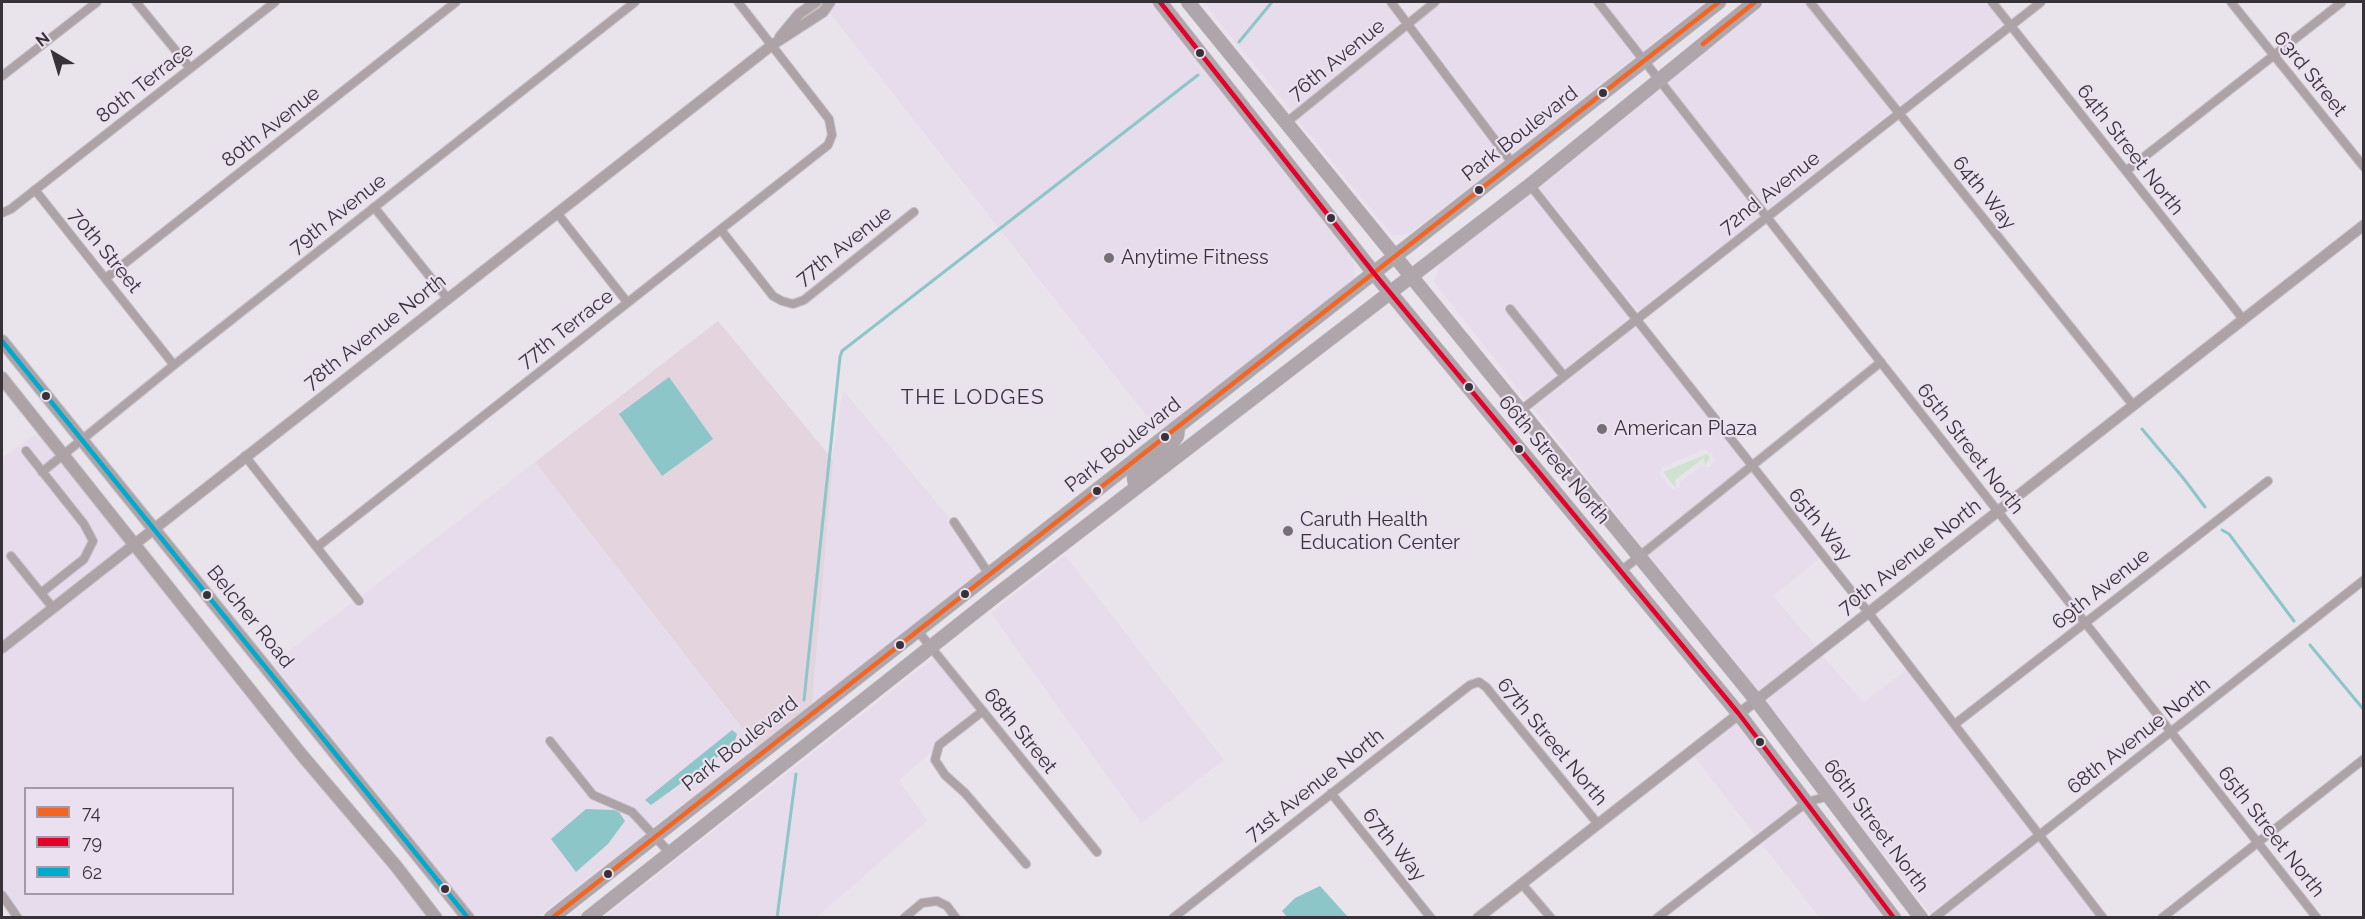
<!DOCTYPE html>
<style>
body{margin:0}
#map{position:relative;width:2365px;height:919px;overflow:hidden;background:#e9e4ec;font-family:Raleway,sans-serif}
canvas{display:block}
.frame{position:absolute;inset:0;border:3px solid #363238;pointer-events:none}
.legend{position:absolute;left:24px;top:787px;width:210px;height:108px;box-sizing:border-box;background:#eae0f0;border:2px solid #a29aa6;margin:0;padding:8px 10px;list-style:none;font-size:18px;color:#363238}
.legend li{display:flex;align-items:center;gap:12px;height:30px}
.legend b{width:30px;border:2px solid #a29aa6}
.north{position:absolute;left:24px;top:24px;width:60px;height:60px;-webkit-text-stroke:4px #eae0f0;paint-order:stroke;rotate:322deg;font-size:16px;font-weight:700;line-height:24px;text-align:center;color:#363238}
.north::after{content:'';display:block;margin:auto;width:21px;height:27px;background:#363238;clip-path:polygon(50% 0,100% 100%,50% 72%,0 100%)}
</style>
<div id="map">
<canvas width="2365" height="919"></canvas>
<div class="frame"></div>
<ul class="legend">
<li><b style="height:8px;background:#f26522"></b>74</li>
<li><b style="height:8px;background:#e4002b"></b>79</li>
<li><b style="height:8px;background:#00a9ce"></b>62</li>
</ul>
<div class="north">N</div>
</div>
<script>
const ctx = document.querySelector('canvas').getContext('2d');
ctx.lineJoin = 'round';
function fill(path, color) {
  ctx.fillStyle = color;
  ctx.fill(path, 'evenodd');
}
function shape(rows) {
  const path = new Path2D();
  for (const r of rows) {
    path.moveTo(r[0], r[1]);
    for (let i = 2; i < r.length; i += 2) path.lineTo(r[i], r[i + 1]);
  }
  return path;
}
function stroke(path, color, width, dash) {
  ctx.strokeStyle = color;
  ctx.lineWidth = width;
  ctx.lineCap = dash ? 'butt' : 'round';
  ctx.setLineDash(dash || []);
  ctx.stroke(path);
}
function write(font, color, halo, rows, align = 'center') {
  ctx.font = font + ' Raleway,sans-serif';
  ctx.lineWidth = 4.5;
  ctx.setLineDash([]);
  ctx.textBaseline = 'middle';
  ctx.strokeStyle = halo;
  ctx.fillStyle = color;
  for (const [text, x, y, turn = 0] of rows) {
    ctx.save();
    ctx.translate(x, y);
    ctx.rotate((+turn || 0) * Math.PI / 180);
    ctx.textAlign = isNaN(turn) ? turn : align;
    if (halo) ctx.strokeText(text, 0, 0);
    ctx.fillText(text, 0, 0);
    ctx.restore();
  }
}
const built = shape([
 [836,2,1153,2,1353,254,1355,279,1177,420,1174,420,1160,433,829,12],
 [1203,2,1385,2,1401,22,1292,111],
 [1443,2,1592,2,1635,57,1512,154,1415,24],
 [1604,2,1706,2,1643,51],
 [1767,2,1804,2,1891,112,1767,210,1667,82],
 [1816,2,1986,2,2003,24,1899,106],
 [1407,31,1504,160,1410,233,1393,236,1298,120],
 [1659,88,1760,216,1638,311,1538,186],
 [1530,192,1630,317,1565,369,1509,302,1503,308,1557,375,1526,399,1434,282,1441,262],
 [1637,326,1745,465,1642,547,1533,408],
 [1705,449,1713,455,1714,460,1709,468,1701,466,1680,482,1680,488,1673,490,1660,475,1661,468],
 [843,390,950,519,947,521,982,572,812,704,833,460,832,457],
 [39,432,128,542,2,641,2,458],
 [535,462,757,747,653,827,634,808,596,791,550,734,543,740,590,798,614,810,586,809,551,839,576,872,608,844,625,822,619,812,630,817,646,833,537,917,476,917,273,663,353,602,358,608,365,603,361,596],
 [731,730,736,733,734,745,651,804],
 [1752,473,1820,558,1773,596,1816,646,1757,693,1649,555],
 [135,550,392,869,430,917,24,917,2,887,2,655],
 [26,788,232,788,232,894,26,894],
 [1065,555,1224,760,1141,823,991,613],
 [1822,655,1863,702,1907,670,2033,834,1930,913,1763,701],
 [934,658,976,710,936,740,932,752,899,780,927,821,817,917,604,917],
 [1737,722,1799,802,1755,835,1694,756],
 [1805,810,1888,917,1819,917,1762,844],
 [2039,842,2097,917,1943,917]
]);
const industrial = shape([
 [718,321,833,460,812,704,757,747,535,462]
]);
const green = shape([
 [1707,454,1710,457,1705,466,1704,458,1675,480,1676,488,1663,472]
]);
const water = shape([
 [669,377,713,439,662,476,619,414],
 [732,730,737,734,734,745,651,805,645,800],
 [586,809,614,810,619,812,625,821,608,844,576,872,551,839],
 [1320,886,1348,917,1287,917,1282,911,1295,898]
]);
const stream = shape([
 [1239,42,1272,2],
 [2142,429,2184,479,2205,507],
 [2222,530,2229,534,2294,621],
 [2310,645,2364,710],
 [804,700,840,357,842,351,1198,75],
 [777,918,796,774]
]);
const minor = shape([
 [136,2,190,68],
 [1391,2,1513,164],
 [1598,2,2317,918],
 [1810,2,2133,405],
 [1992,2,2243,319],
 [2231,2,2364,167],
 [2,76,97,2],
 [1287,122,1435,2],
 [2126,171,2342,2],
 [1530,185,1868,612,2103,918],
 [35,190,275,2],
 [374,207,447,298],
 [2,213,11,209,35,190,174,365],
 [557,213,627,302],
 [721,230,773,296,782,301,793,304,804,300,914,212],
 [106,278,456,2],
 [1510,309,1564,376],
 [1520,411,2041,2],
 [26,451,84,524,93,541,84,559,41,593],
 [245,456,359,601],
 [42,472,174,365,635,2],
 [954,522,989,574],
 [317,547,828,145,832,135,829,119,738,2],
 [11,556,53,608],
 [1621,571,1881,362],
 [917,630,1097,852],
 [983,711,939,745,935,760,945,775,965,793,1026,864],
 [1955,724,2268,481],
 [550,741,593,795,632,812,670,853],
 [1331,793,1431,918],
 [1522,884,1551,918],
 [2,895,18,918],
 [904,918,922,903,937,901,947,906,956,918],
 [1173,918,1470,685,1479,682,1486,687,1598,824],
 [1657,918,1807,802,1829,796],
 [1934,918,2364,580],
 [2162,918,2364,759]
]);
const tertiary = shape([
 [780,37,799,14,816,2],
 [2,648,772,45,823,12,830,2],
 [1478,918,2364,225]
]);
const secondary = shape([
 [2,341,468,918],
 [2,378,301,754,396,866,436,918]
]);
const primary = shape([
 [1160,2,1373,272,1739,714,1894,918],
 [1188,2,1756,700,1921,918],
 [1136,488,1134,478,1143,467,1171,444,1177,436,1178,428],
 [551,918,1719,2],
 [588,918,994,597,1530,185,1755,2]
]);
const bus1 = shape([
 [1703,44,1755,2],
 [552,918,1719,2]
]);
const bus2 = shape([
 [1160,2,1373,272,1739,714,1894,918]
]);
const bus3 = shape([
 [2,341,468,918]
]);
const markers = [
 [1200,53,5,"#363238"],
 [1603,93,5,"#363238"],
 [1479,190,5,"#363238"],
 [1331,218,5,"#363238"],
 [1109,258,6,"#757077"],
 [1469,387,5,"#363238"],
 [46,396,5,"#363238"],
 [1602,429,6,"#757077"],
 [1165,437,5,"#363238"],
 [1519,449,5,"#363238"],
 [1097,491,5,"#363238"],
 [1288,531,6,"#757077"],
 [965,594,5,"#363238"],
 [207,595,5,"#363238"],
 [900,645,5,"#363238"],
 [1760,742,5,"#363238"],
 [608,874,5,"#363238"],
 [445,889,5,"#363238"]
];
const streetNames = [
 ["76th Avenue",1337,60,-39],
 ["63rd Street",2310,74,51],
 ["80th Terrace",145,83,-38],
 ["80th Avenue",271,127,-38],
 ["Park Boulevard",1520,134,-38],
 ["64th Street North",2130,150,52],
 ["72nd Avenue",1770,193,-38],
 ["64th Way",1984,193,51],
 ["79th Avenue",338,214,-38],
 ["77th Avenue",844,246,-38],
 ["70th Street",105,251,51],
 ["77th Terrace",566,329,-38],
 ["78th Avenue North",375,332,-38],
 ["Park Boulevard",1123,445,-38],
 ["65th Street North",1970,449,52],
 ["66th Street North",1554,460,50],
 ["65th Way",1820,525,51],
 ["70th Avenue North",1910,557,-38],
 ["69th Avenue",2101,589,-38],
 ["Belcher Road",250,617,51],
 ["68th Street",1020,731,51],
 ["68th Avenue North",2139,736,-38],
 ["67th Street North",1552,742,50],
 ["Park Boulevard",740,744,-38],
 ["71st Avenue North",1315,785,-38],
 ["66th Street North",1876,826,53],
 ["65th Street North",2271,832,52],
 ["67th Way",1394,845,51]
];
const poiNames = [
 ["Anytime Fitness",1121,258],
 ["American Plaza",1614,429],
 ["Caruth Health",1300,520],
 ["Education Center",1300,543]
];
const neighbourhoodNames = [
 ["THE LODGES",973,398]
];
fill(built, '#e6dcec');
fill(industrial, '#e3d4de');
fill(green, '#cfe2cf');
fill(water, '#8dc6c9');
stroke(stream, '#8dc6c9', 3);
stroke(minor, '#c5c1c7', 10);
stroke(tertiary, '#c5c1c7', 12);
stroke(secondary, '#c5c1c7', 14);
stroke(primary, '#c5c1c7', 15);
stroke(minor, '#ada3a6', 8);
stroke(tertiary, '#ada3a6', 10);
stroke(secondary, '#ada3a6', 12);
stroke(primary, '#afa6ab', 14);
stroke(bus1, '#f26522', 4.5);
stroke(bus2, '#e4002b', 4.5);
stroke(bus3, '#00a9ce', 4.5);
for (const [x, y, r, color] of markers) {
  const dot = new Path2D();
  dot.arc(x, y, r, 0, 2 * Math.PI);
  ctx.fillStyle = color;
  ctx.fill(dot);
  stroke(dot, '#eae0f0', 2);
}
write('20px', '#363238', '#eae0f0', streetNames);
write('20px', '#363238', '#eae0f0', poiNames, 'left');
ctx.letterSpacing = '1.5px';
write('21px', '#363238', '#eae0f0', neighbourhoodNames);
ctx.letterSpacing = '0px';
</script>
